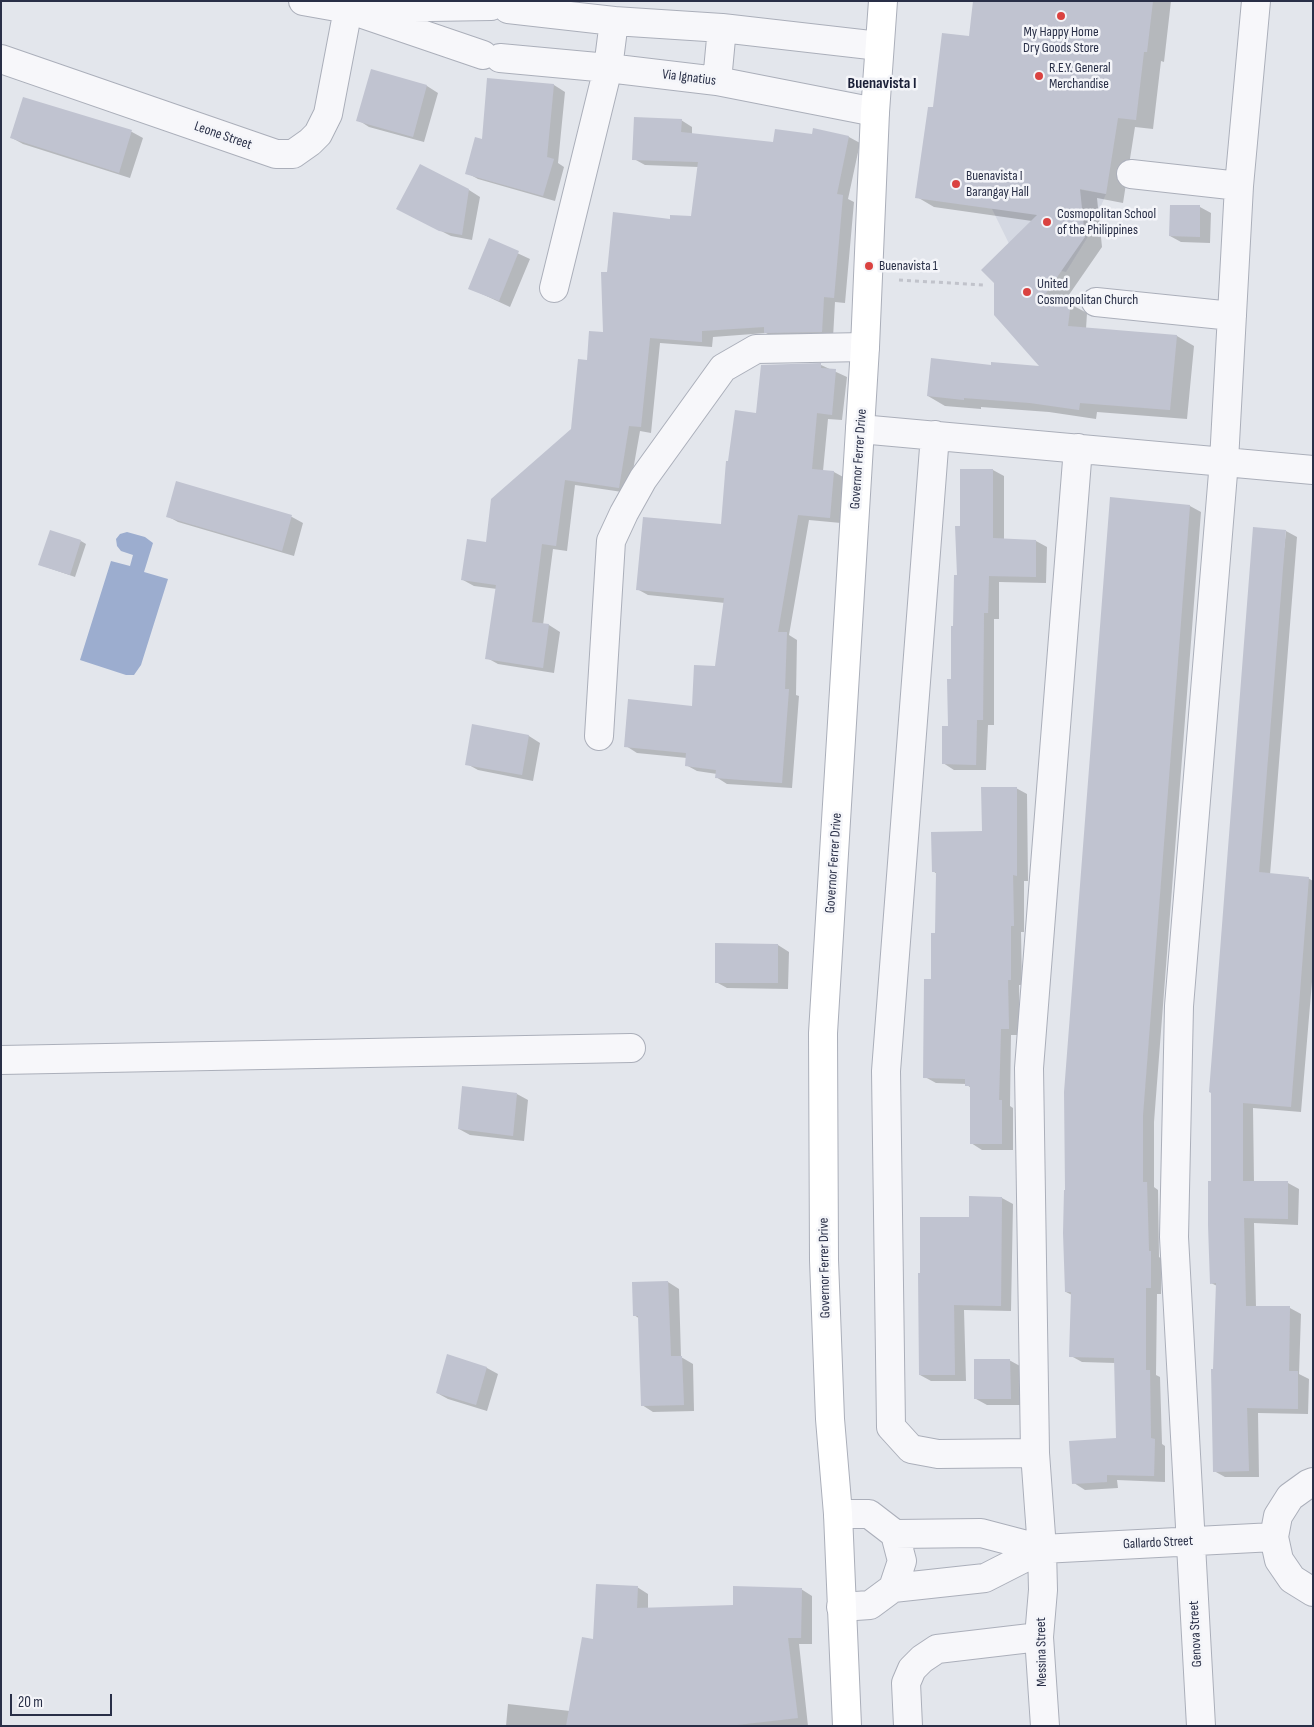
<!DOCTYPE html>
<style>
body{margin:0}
#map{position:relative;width:1314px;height:1727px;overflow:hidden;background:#e3e6ec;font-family:"Sofia Sans Condensed",sans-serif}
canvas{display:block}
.frame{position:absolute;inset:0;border:2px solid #292f47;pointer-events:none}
.scale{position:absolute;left:10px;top:1694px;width:102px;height:22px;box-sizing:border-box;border:2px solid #292f47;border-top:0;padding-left:6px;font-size:15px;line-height:18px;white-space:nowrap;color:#292f47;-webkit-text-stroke:4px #f4f5f9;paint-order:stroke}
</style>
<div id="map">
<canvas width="1314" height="1727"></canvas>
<div class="frame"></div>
<div class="scale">20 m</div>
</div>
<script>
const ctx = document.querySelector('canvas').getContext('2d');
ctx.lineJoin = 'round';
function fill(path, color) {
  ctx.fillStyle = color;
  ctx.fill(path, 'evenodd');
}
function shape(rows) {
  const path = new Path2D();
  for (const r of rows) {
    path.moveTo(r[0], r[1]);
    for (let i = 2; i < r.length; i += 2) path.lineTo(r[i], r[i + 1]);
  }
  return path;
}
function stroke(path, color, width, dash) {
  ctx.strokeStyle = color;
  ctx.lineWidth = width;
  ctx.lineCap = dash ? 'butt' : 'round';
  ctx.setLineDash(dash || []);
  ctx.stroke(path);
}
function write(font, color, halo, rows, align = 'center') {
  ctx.font = font + ' "Sofia Sans Condensed",sans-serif';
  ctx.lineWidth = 5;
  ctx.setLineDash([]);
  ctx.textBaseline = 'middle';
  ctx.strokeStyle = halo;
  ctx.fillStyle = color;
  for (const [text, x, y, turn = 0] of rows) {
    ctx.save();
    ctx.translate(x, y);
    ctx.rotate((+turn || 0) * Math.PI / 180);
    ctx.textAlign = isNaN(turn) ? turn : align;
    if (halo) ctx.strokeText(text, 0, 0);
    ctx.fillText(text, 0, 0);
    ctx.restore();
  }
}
const built = shape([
 [1065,187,1106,194,1089,235,1066,272,1018,262,992,209]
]);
const water = shape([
 [127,532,145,537,153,543,144,572,168,579,141,665,134,675,126,675,80,660,111,561,130,566,133,555,121,551,117,546,116,539,120,534]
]);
const shadow = shape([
 [975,1,1171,1,1164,62,1161,61,1153,129,1135,127,1123,203,1097,198,1102,247,1064,302,1070,304,1087,313,1086,329,1177,336,1194,346,1187,419,1097,412,1096,419,1049,412,981,407,981,409,945,406,928,396,992,366,1042,367,1032,221,934,207,917,197,934,109,970,38],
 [372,70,427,86,438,93,424,142,369,127,358,120],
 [489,79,554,85,565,92,558,163,564,167,555,201,478,179,467,173,484,140],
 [24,98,132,132,143,138,130,178,23,144,12,138],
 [681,120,692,127,692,134,774,144,813,136,814,130,849,137,860,143,848,199,854,202,845,303,835,302,833,338,776,339,766,333,713,337,712,347,660,343,651,433,640,431,629,493,575,485,567,551,553,549,543,625,549,625,560,632,554,673,498,664,487,658,497,589,474,586,463,580,487,543,572,429,589,361,604,333,608,273,671,220,692,218,698,167,645,165,634,159],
 [469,190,480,197,472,240,451,236,409,215],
 [1200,207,1211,213,1210,243,1181,242,1170,236],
 [489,240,530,259,510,307,469,288],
 [821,365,847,377,842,420,828,419,823,471,834,472,845,478,841,523,809,520,789,635,797,640,796,695,799,696,792,788,727,784,716,777,717,774,697,771,686,765,687,758,637,753,626,746,693,707,716,667,725,603,648,595,637,589,722,526,757,414],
 [993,470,1004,476,1004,540,1036,541,1047,547,1046,583,999,582,999,619,994,619,994,725,988,725,986,770,954,770,943,763,949,728,961,527],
 [177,483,292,517,303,523,294,556,178,522,167,516],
 [1112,498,1190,506,1201,512,1154,1122,1154,1187,1158,1190,1159,1257,1162,1259,1161,1294,1157,1294,1156,1375,1160,1377,1162,1444,1165,1446,1165,1482,1117,1480,1118,1488,1085,1490,1074,1483,1117,1439,1115,1363,1082,1362,1071,1356,1072,1295,1066,1292,1066,1191],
 [1286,531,1297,537,1270,875,1308,878,1313,881,1313,970,1301,1112,1253,1108,1254,1182,1288,1183,1299,1189,1298,1225,1254,1223,1256,1307,1290,1308,1301,1314,1299,1374,1309,1379,1308,1414,1258,1413,1259,1477,1225,1477,1214,1471,1214,1370,1217,1286,1211,1283,1212,1182],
 [81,541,86,544,75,577,40,565],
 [474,726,529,736,540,743,533,781,478,770,467,764],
 [1016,788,1027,794,1028,881,1024,881,1024,932,1021,932,1022,985,1019,985,1020,1035,1011,1035,1010,1106,1013,1108,1013,1150,982,1150,971,1143,971,1088,966,1084,936,1083,925,1077,936,934,937,874,933,871,983,833],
 [778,945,789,952,788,989,727,988,716,982],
 [517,1094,528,1100,524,1141,470,1135,459,1129],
 [1002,1198,1013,1204,1011,1311,964,1310,966,1381,931,1381,920,1375,971,1219],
 [668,1282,679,1289,681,1357,693,1364,694,1411,653,1412,642,1405,640,1319,634,1315],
 [448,1356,487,1368,498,1374,487,1411,448,1399,437,1393],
 [1009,1360,1020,1366,1021,1405,987,1405,976,1399],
 [637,1587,648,1594,648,1609,734,1606,801,1589,812,1596,812,1644,799,1644,808,1726,506,1726,508,1704,570,1711,594,1640]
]);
const building = shape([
 [973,1,1153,1,1147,52,1144,52,1136,120,1118,118,1106,194,1080,189,1085,237,1044,296,1071,302,1068,326,1177,335,1170,410,1080,403,1079,410,1030,403,964,398,964,400,927,396,931,358,991,365,991,362,1039,366,994,315,994,283,981,270,1037,215,915,198,928,107,933,107,942,33,969,36],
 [371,69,427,85,413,137,356,121],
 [487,78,554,84,547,157,554,159,543,196,465,174,475,137,482,139],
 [23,97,132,130,119,173,10,138],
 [634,117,682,119,681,132,773,142,775,129,812,134,813,128,849,136,837,194,843,195,834,298,824,297,822,332,764,333,764,327,702,331,702,342,650,338,641,427,629,426,619,488,565,480,556,546,542,544,532,622,549,624,543,668,485,659,496,585,461,580,467,539,486,542,491,499,571,429,578,359,587,360,589,331,603,332,601,272,607,272,613,212,670,219,670,215,691,216,698,162,632,160],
 [420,164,469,189,462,235,439,231,396,209],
 [1170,205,1200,205,1200,237,1169,236],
 [489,238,519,251,499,301,468,289],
 [821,363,821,368,836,369,832,415,817,413,812,469,834,471,830,518,798,515,778,632,787,632,785,689,789,689,782,783,715,778,716,770,685,766,686,753,624,747,628,699,692,706,694,665,715,666,724,598,636,590,643,517,721,524,726,461,728,461,735,410,756,413,761,365],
 [960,469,993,469,993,538,1036,540,1036,577,989,576,988,613,984,613,983,720,977,720,976,765,942,764,942,726,948,726,947,679,951,679,951,626,953,626,954,575,957,575,955,526,960,526],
 [176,481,292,515,282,551,166,517],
 [1110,497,1190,505,1143,1115,1143,1182,1147,1182,1149,1251,1151,1251,1151,1288,1146,1288,1146,1370,1150,1370,1151,1438,1155,1439,1154,1476,1107,1475,1107,1482,1072,1484,1069,1441,1116,1438,1114,1358,1069,1357,1071,1292,1065,1292,1063,1233,1064,1190,1065,1190,1064,1092],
 [1253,527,1286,530,1259,872,1309,877,1291,1107,1243,1103,1243,1181,1288,1181,1288,1219,1244,1218,1246,1306,1290,1306,1289,1371,1298,1371,1298,1409,1247,1408,1249,1471,1213,1472,1211,1369,1213,1369,1216,1283,1210,1284,1208,1225,1208,1181,1211,1181,1211,1093,1209,1092],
 [50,530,81,540,70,575,38,565],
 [472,724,529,735,522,775,465,765],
 [981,787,1017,787,1017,876,1013,875,1014,926,1011,926,1011,980,1008,980,1009,1029,1001,1029,999,1100,1002,1100,1002,1144,970,1144,970,1086,965,1086,965,1079,923,1078,924,979,931,979,931,933,935,933,936,872,932,872,931,832,982,831],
 [715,943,778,944,778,983,715,983],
 [462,1086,517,1093,513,1136,458,1129],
 [969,1196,1002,1197,1001,1306,954,1305,955,1375,919,1375,918,1273,920,1273,920,1217,969,1217],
 [668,1281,671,1356,682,1356,684,1405,641,1406,638,1316,633,1316,632,1282],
 [447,1354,487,1367,476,1405,436,1393],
 [974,1359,1010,1359,1011,1399,974,1399],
 [596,1584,638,1586,637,1608,733,1605,733,1586,802,1588,801,1638,788,1638,798,1718,728,1726,566,1726,582,1637,593,1639]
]);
const path = shape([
 [899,280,984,285]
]);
const minor = shape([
 [303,1,348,9,483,55],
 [367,8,491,6],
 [508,9,614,21,722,28,879,46],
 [500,58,608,68,717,81,875,112],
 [1,59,276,154,293,154,310,142,318,134,328,114,348,9],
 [717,81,722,28],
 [1131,174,1239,186],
 [554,288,608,68,614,21],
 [1096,302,1232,316],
 [860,429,1313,470],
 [935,435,886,1071,891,1427,911,1449,938,1454,1035,1453],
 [599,736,611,541,624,513,643,479,723,368,756,349,865,347],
 [1,1060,631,1048],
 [1313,1482,1308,1484,1290,1497,1278,1516,1274,1537,1279,1560,1292,1579,1313,1592],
 [838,1514,869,1514,895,1534,902,1561,893,1588,870,1605,841,1607],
 [895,1534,981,1533,1042,1549,1274,1537],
 [893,1588,985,1578,1042,1549],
 [908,1726,906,1683,912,1669,922,1659,937,1649,1039,1637],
 [1045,1726,1039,1637,1043,1590,1042,1549,1035,1453,1029,1068,1078,448],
 [1201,1726,1174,1237,1179,1006,1224,461,1239,186,1256,1]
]);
const secondary = shape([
 [847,1726,838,1514,830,1419,824,1260,823,1033,865,347,875,112,883,1]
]);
const markers = [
 [1061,16,5,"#da4240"],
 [1039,76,5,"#da4240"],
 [956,184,5,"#da4240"],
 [1047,222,5,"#da4240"],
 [869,266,5,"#da4240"],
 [1027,292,5,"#da4240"]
];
const poiNames = [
 ["My Happy Home",1061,32,"center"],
 ["Dry Goods Store",1061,48,"center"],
 ["R.E.Y. General",1049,68],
 ["Merchandise",1049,84],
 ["Buenavista I",966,176],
 ["Barangay Hall",966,192],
 ["Cosmopolitan School",1057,214],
 ["of the Philippines",1057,230],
 ["Buenavista 1",879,266],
 ["United",1037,284],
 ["Cosmopolitan Church",1037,300]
];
const streetNames = [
 ["Via Ignatius",689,78,7],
 ["Leone Street",223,136,19],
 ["Governor Ferrer Drive",859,459,-86],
 ["Governor Ferrer Drive",834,863,-86],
 ["Governor Ferrer Drive",825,1268,-91],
 ["Gallardo Street",1158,1543,-3],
 ["Genova Street",1196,1634,-93],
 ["Messina Street",1042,1652,-91]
];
const quarterNames = [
 ["Buenavista I",882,84]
];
fill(built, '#d4d8e2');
fill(water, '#9cadcf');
fill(shadow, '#0003');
fill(building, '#c0c3d0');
stroke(minor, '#abafba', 30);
stroke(secondary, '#abafba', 30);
stroke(path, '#c1c3cb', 3, [4, 4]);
stroke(minor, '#f7f7fa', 28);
stroke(secondary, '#fff', 28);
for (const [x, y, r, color] of markers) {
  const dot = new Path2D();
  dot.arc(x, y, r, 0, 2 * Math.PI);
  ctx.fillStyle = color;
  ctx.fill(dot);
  stroke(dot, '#f4f5f9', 2);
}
write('14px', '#292f47', '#f4f5f9', poiNames, 'left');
write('14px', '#292f47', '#f4f5f9', streetNames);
write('bold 16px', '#1b2038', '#f4f5f9', quarterNames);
</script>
